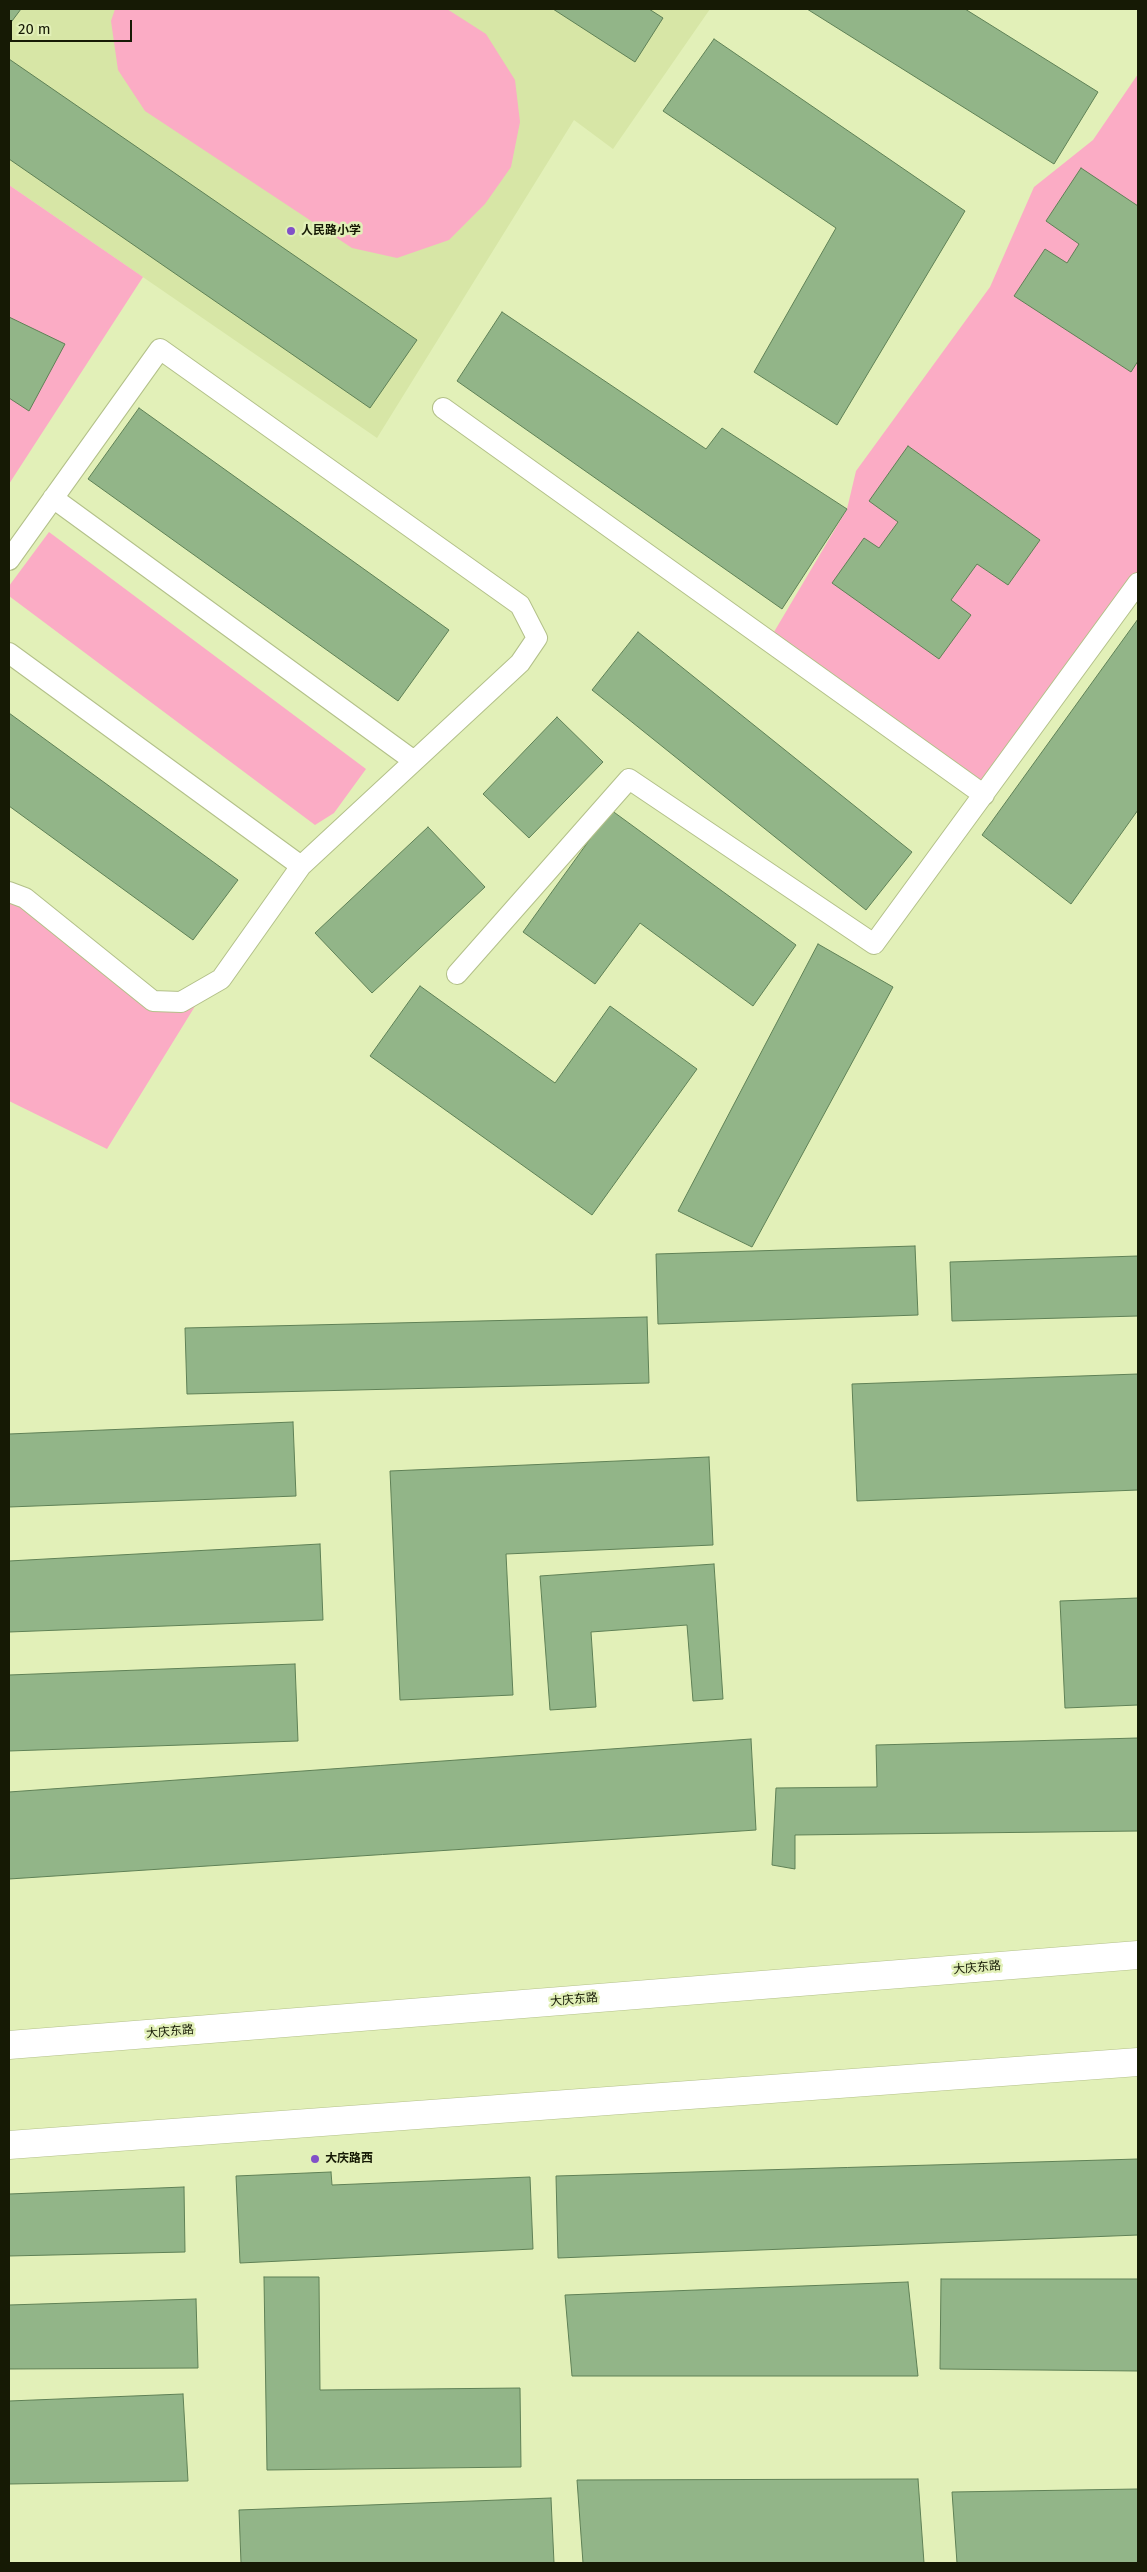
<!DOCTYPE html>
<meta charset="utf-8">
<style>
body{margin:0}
#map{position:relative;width:1147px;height:2572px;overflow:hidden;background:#e2f0b8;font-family:"Fira Sans",sans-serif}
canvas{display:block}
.frame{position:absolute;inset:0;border:10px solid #161a05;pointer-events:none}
.scale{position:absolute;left:10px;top:20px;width:122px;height:22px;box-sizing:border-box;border:2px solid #161a05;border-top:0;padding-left:6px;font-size:15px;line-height:18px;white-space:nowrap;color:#161a05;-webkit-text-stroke:4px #e2f0b8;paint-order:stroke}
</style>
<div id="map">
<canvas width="1147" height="2572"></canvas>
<div class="frame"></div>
<div class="scale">20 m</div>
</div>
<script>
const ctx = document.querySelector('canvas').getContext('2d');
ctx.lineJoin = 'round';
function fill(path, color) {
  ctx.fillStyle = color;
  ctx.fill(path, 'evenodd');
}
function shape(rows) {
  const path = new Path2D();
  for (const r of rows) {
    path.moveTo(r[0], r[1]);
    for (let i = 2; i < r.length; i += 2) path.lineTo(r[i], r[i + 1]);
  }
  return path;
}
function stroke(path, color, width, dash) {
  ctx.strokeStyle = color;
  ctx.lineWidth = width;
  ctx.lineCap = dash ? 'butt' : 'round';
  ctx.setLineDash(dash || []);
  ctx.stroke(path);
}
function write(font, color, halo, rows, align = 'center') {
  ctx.font = font + ' "Fira Sans","Noto Sans SC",sans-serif';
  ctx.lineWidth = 5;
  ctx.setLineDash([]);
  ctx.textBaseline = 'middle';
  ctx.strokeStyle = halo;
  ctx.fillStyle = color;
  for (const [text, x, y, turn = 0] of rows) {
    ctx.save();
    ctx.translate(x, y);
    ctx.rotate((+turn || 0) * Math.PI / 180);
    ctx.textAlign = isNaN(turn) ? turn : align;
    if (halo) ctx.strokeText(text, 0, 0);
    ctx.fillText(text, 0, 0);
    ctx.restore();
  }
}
const built = shape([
 [9,9,710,9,613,149,574,120,377,438,9,185]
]);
const green = shape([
 [115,9,447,9,486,34,515,80,520,122,511,167,485,204,449,240,397,258,352,248,145,111,118,70,111,21],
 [1138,74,1138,583,984,795,768,642,847,509,856,471,990,287,1034,187,1093,140],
 [9,185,143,277,9,484],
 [49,532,366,769,334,813,315,825,9,596,9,586],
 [9,892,152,1001,197,1003,107,1149,9,1101]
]);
const building = shape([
 [9,9,21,9,9,25,9,9],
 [553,9,649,9,663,18,635,62,553,9],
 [807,9,965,9,1098,92,1054,164,807,9],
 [714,39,965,211,837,425,754,372,836,228,663,111,714,39],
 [9,59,417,340,370,408,9,159,9,59],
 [1081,168,1138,206,1138,361,1131,372,1014,296,1045,249,1067,263,1079,244,1046,221,1081,168],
 [502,312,706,449,722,428,847,509,782,609,457,381,502,312],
 [9,317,65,344,29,411,9,398,9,317],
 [139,408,449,630,398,701,88,479,139,408],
 [908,446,1040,540,1008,585,977,564,951,600,971,615,939,659,832,583,864,538,879,548,898,522,869,501,908,446],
 [1138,619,1138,810,1071,904,982,835,1138,619],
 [638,632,912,852,866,910,592,690,638,632],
 [9,713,238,880,193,940,9,806,9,713],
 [557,717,603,762,529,838,483,794,557,717],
 [611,810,796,945,753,1006,640,923,595,984,523,932,611,810],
 [428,827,485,887,372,993,315,933,428,827],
 [818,944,893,987,752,1247,678,1211,818,944],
 [420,986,555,1083,610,1006,697,1069,592,1215,370,1056,420,986],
 [915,1246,918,1315,658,1324,656,1254,915,1246],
 [1138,1256,1138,1316,952,1321,950,1262,1138,1256],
 [647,1317,649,1383,187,1394,185,1328,647,1317],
 [1138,1374,1138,1490,857,1501,852,1384,1138,1374],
 [293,1422,296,1496,9,1507,9,1434,293,1422],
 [709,1457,713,1545,506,1554,513,1695,400,1700,390,1471,709,1457],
 [320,1544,323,1620,9,1632,9,1561,320,1544],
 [714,1564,723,1699,693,1701,687,1625,591,1632,596,1707,550,1710,540,1576,714,1564],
 [1138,1598,1138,1705,1065,1708,1060,1601,1138,1598],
 [295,1664,298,1741,9,1751,9,1675,295,1664],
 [1138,1738,1138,1831,795,1835,795,1869,772,1865,776,1788,877,1787,876,1745,1138,1738],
 [751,1739,756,1830,9,1879,9,1792,751,1739],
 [1138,2159,1138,2235,558,2258,556,2176,1138,2159],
 [331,2172,332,2185,530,2177,533,2249,240,2263,236,2176,331,2172],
 [184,2187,185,2252,9,2256,9,2194,184,2187],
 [264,2277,319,2277,320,2390,520,2388,521,2467,267,2470,264,2277],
 [941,2279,1138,2279,1138,2371,940,2369,941,2279],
 [908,2282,918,2376,572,2376,565,2295,908,2282],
 [196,2299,198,2368,9,2369,9,2305,196,2299],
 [183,2394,188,2481,9,2484,9,2401,183,2394],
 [918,2479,924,2563,583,2563,577,2480,918,2479],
 [1138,2489,1138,2563,957,2563,952,2492,1138,2489],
 [551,2498,554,2563,241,2563,239,2510,551,2498]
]);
const service = shape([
 [443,408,984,795],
 [53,498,414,761],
 [9,560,160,349,520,605,537,638,520,663,301,866],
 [9,653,301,866,221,979,181,1002,153,1001,25,898,9,892],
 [457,974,629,779,874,944,1138,583]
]);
const secondary = shape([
 [9,2045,1138,1955],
 [9,2145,1138,2062]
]);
const markers = [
 [291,231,5,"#8150c8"],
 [315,2159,5,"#8150c8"]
];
const poiNames = [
 ["人民路小学",301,231],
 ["大庆路西",325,2159]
];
const streetNames = [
 ["大庆东路",977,1968,-5],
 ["大庆东路",574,2000,-5],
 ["大庆东路",170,2032,-5]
];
fill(built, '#d7e6a6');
fill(green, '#fbacc5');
fill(building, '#92b588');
stroke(building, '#5f8156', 1);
stroke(service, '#b3c089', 22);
stroke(secondary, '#b3c089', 29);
stroke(service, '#fff', 20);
stroke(secondary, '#fff', 28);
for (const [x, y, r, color] of markers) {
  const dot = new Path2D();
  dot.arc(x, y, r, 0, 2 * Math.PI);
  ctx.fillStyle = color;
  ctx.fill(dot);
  stroke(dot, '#e2f0b8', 2);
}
write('bold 12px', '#161a05', '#e2f0b8', poiNames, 'left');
write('12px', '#161a05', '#e2f0b8', streetNames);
</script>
